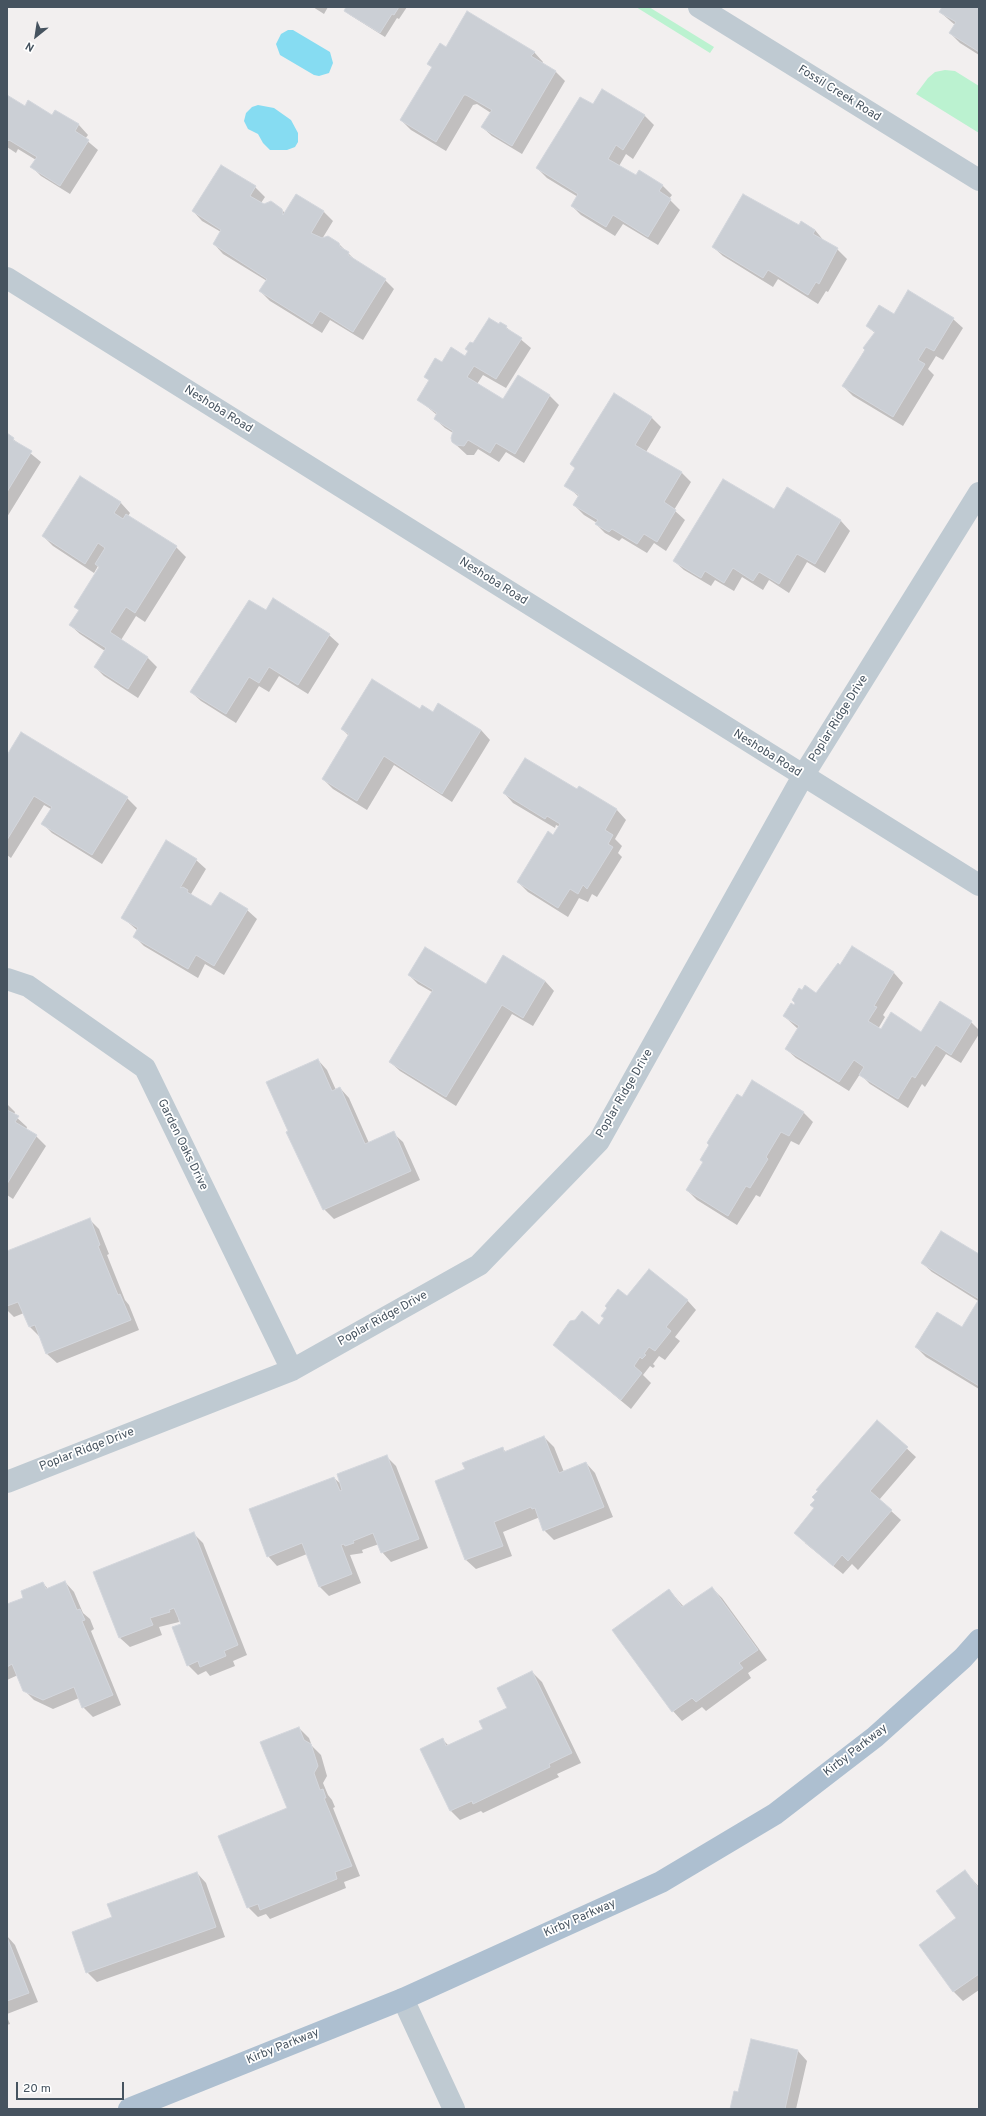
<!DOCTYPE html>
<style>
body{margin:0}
#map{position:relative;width:986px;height:2116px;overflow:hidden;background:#f2efef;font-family:Overpass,sans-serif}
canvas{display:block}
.frame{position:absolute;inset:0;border:8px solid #46535f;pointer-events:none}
.north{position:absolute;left:16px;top:16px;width:40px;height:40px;-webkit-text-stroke:3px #fff;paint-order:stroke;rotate:210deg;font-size:11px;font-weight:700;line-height:16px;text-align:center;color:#46535f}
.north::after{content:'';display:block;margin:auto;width:14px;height:18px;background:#46535f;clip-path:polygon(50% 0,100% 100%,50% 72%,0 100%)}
.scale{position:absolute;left:16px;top:2082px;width:108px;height:18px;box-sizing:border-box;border:2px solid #46535f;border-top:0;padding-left:5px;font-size:12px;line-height:14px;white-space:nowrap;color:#46535f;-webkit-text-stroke:3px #fff;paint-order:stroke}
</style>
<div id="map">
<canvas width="986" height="2116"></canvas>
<div class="frame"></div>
<div class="north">N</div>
<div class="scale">20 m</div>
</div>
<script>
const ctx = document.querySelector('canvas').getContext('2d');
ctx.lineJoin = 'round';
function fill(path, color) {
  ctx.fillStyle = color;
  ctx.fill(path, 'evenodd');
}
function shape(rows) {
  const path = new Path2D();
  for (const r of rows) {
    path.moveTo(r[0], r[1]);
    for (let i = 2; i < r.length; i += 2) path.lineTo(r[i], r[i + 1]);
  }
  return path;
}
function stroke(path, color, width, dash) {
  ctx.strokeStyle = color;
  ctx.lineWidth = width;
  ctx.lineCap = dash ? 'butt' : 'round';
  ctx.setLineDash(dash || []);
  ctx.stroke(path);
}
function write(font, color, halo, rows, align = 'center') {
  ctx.font = font + ' Overpass,sans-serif';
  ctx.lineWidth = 3.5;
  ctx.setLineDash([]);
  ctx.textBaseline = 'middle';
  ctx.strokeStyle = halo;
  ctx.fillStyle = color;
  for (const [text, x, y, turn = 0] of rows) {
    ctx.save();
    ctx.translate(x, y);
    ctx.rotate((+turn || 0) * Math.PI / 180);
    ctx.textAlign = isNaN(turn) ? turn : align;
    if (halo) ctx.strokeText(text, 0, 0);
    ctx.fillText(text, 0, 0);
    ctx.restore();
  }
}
const green = shape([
 [636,7,649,7,714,47,710,53],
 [945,70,955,71,979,86,979,133,916,94,928,78,935,72]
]);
const water = shape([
 [288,30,293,30,330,52,333,63,329,73,319,76,314,75,280,55,276,44,281,34],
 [258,105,274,108,291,120,298,133,298,142,295,147,287,150,270,150,263,143,258,134,248,129,244,121,246,113,252,107]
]);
const shadow = shape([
 [313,7,328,7,324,14],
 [347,7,407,7,399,19,397,18,385,37,350,15,345,11],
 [943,7,979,7,979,55,960,43,950,33,955,25,940,12],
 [447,49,534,52,543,62,542,64,556,72,565,81,522,154,492,136,482,127,491,113,477,104,473,105,446,151,411,130,401,120,433,68,429,64],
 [7,96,25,107,53,116,56,111,79,125,88,135,85,139,98,150,70,194,41,176,32,167,36,160,18,149,16,153,7,147],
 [593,105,644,115,654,125,633,159,626,154,619,166,636,177,662,185,672,195,669,199,680,210,658,245,623,224,615,236,581,215,572,206,578,197,547,178,537,168],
 [255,187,265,197,261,203,282,210,285,213,296,195,324,212,333,221,322,239,339,244,358,263,385,280,394,289,363,340,330,320,322,333,270,301,260,291,267,281,223,254,214,244,221,232,202,221,193,211],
 [802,222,815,230,824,241,837,249,847,259,828,292,826,291,818,304,778,279,773,287,723,256,713,247,799,226],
 [894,315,953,319,963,328,943,360,936,356,928,369,934,375,903,426,853,396,843,386,875,333,867,326],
 [500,326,506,327,531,348,506,388,483,375,477,384,503,400,549,395,559,405,524,463,506,452,499,462,478,449,474,455,467,455,453,442,453,433,445,428,435,419,437,415,419,400,430,381,425,377,442,363,466,358,474,345],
 [614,395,652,418,661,427,646,452,682,473,691,482,674,510,685,520,666,551,654,543,647,553,622,538,619,541,605,533,596,524,597,523,584,515,574,505,579,497,566,485,576,469,571,464],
 [7,434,41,462,7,517],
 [80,477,121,503,130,513,128,516,176,547,186,557,145,622,136,616,121,640,147,657,157,667,138,698,104,676,95,667,105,651,80,634,70,625,80,611,75,607,100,568,98,566,94,573,53,546,43,536],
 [788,489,841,521,850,531,825,573,807,562,789,593,769,580,763,590,742,577,734,591,715,580,711,586,684,570,674,561,774,511],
 [266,611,329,635,339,644,308,694,279,676,269,692,259,686,236,723,201,701,191,692],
 [420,710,481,730,490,740,452,802,394,765,367,810,333,789,323,779,349,736,342,729],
 [22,733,127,798,137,808,102,864,52,833,43,824,51,809,44,805,11,858,7,855,7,757],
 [580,787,617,810,626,820,615,839,622,846,618,853,622,857,597,897,592,894,588,902,579,898,568,917,528,892,518,882,560,827,556,825,555,828,513,803,504,793,577,790],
 [196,860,206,869,191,894,195,898,211,908,247,910,257,919,224,975,205,964,198,978,144,946,134,936,138,931,122,917],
 [852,948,894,973,903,983,883,1015,885,1017,878,1029,922,1033,971,1022,979,1030,979,1034,961,1063,946,1054,925,1087,922,1084,908,1108,870,1084,860,1074,849,1091,796,1058,786,1049,798,1029,784,1016,794,1006,802,991,817,994,841,966],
 [409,975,487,985,545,981,554,991,533,1026,512,1014,456,1106,400,1071,390,1062,432,992,418,984],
 [318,1060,327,1070,336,1090,340,1088,349,1098,369,1143,393,1133,403,1142,420,1180,334,1219,324,1209],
 [742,1098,803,1112,813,1122,799,1145,791,1141,760,1197,756,1195,737,1225,697,1200,687,1190,704,1162,710,1146],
 [7,1104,15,1112,14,1115,27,1127,26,1130,36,1136,46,1146,13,1199,7,1195],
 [89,1219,99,1229,109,1254,107,1255,125,1300,129,1305,139,1330,57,1363,47,1354,40,1337,30,1327,24,1313,14,1317,7,1310,7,1252],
 [979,1256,979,1389,926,1357,916,1347,962,1329,978,1301,932,1272,922,1263],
 [628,1298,687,1300,696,1310,675,1337,680,1341,665,1360,659,1356,653,1364,655,1366,653,1368,650,1366,643,1375,651,1383,631,1409,554,1345,599,1327],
 [877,1421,916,1457,879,1500,901,1520,858,1570,852,1564,843,1574,805,1543,815,1508,816,1500,813,1497],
 [544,1437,554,1447,564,1472,586,1463,595,1473,613,1517,554,1540,544,1530,540,1517,503,1532,512,1556,476,1569,466,1560,437,1481,466,1470,502,1448,506,1452],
 [386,1456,396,1466,428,1548,391,1562,382,1552,379,1544,362,1550,363,1553,350,1555,361,1583,329,1596,319,1586,307,1554,277,1566,268,1556,334,1478,342,1485],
 [194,1534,203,1543,247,1655,233,1661,235,1666,210,1676,206,1671,198,1675,188,1665,182,1624,178,1616,179,1622,159,1627,162,1635,130,1647,120,1638],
 [65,1582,74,1592,83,1613,90,1619,94,1629,91,1631,121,1705,93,1717,83,1707,79,1698,53,1709,34,1700,24,1690,18,1675,7,1680,7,1605,25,1598,43,1583,48,1589],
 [712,1588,722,1598,767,1660,748,1673,751,1678,706,1711,702,1707,682,1721,673,1711,669,1590,684,1607],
 [532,1672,542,1682,581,1763,557,1774,559,1777,483,1813,481,1811,460,1820,451,1811,421,1749,442,1739,449,1746,484,1729,508,1709],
 [299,1728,309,1738,312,1746,321,1755,327,1776,323,1783,328,1795,332,1800,335,1807,333,1808,360,1876,344,1882,346,1888,270,1919,266,1914,258,1917,248,1907,288,1809],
 [965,1871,979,1887,979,1990,963,2001,954,1992,920,1946,958,1919],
 [197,1873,206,1883,225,1937,97,1982,87,1972,113,1918],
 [7,1936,15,1945,38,2002,7,2014],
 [7,2017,10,2024,7,2025],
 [798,2051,807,2061,796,2109,731,2109,739,2093]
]);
const building = shape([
 [346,7,399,7,394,15,392,14,380,33,344,11,346,7],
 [942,7,979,7,979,52,949,33,956,22,939,12,942,7],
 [467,11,535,52,531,56,556,71,512,146,481,127,492,110,466,95,464,95,436,142,400,120,432,67,427,64,440,43,446,47,467,11],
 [602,89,645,115,623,150,616,145,608,159,636,175,639,170,663,185,659,191,671,199,648,237,613,215,606,227,571,206,578,194,536,168,580,97,593,104,602,89],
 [7,95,25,106,28,100,52,115,55,110,79,124,75,131,89,140,60,186,30,167,37,157,9,140,7,142,7,95],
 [221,165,256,186,250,196,264,204,271,201,282,209,283,215,296,194,324,211,311,233,322,238,328,236,339,243,340,247,349,252,348,255,386,279,353,332,320,311,312,324,259,291,267,279,213,244,221,230,192,211,221,165],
 [743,194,799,225,801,221,815,230,813,234,838,248,819,284,816,282,808,295,768,270,763,278,712,247,743,194],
 [908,290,954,318,934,351,926,347,918,360,925,364,893,417,842,386,865,350,863,348,875,332,866,326,879,305,894,314,908,290],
 [489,318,499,324,500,322,507,326,506,328,522,338,496,379,474,366,467,377,503,399,518,375,550,395,515,454,496,443,490,453,468,440,464,446,456,445,452,442,451,438,453,431,434,419,437,413,417,400,429,380,424,377,435,358,442,362,451,347,465,356,468,351,465,349,470,342,473,343,489,318],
 [614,393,652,417,635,445,682,472,664,502,676,510,657,542,644,534,637,544,612,529,609,532,595,524,598,520,573,505,579,495,564,486,575,468,570,464,614,393],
 [7,433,14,438,13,440,32,451,7,492,7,433],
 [80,476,121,502,114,513,123,519,126,514,177,546,135,613,126,607,110,632,148,657,128,689,94,667,106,648,69,625,79,610,74,607,99,567,95,564,105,548,98,543,85,564,42,536,80,476],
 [723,479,774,509,787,487,841,520,815,564,797,554,779,584,759,572,753,581,733,568,724,583,705,571,701,578,673,561,723,479],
 [273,598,330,634,298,685,269,667,259,683,249,677,226,714,190,692,249,600,266,610,273,598],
 [372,679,420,709,422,705,433,712,438,703,481,730,442,794,384,756,357,801,322,779,349,734,341,729,372,679],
 [21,732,128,797,92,855,41,824,52,807,34,796,7,840,7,755,21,732],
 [525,758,577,789,579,786,617,809,605,830,613,835,608,844,613,847,587,889,583,885,578,894,570,889,558,908,517,882,548,831,553,835,560,824,547,816,545,819,503,793,525,758],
 [166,840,197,859,180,888,183,887,188,890,187,892,211,906,220,892,248,909,214,966,196,955,188,969,133,937,138,928,121,918,166,840],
 [852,946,894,972,874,1006,877,1007,868,1021,881,1029,891,1012,921,1032,940,1001,972,1021,951,1055,936,1045,915,1078,912,1076,898,1099,859,1075,864,1067,854,1060,839,1082,785,1049,799,1026,783,1016,791,1003,794,1005,795,1003,792,1000,799,988,802,990,805,985,816,993,838,963,840,965,852,946],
 [425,947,486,984,503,955,545,981,523,1018,502,1005,446,1097,389,1062,433,990,408,975,425,947],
 [318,1059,332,1091,340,1087,365,1144,394,1131,411,1171,323,1210,286,1132,288,1131,266,1082,318,1059],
 [752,1080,804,1112,789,1136,781,1132,766,1157,768,1159,750,1188,746,1186,728,1216,686,1190,703,1162,700,1160,709,1145,707,1143,737,1094,742,1097,752,1080],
 [7,1110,19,1116,15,1122,37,1135,7,1184,7,1110],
 [90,1218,100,1245,98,1246,118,1295,120,1294,131,1320,46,1354,35,1325,29,1327,18,1302,7,1306,7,1251,90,1218],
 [941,1231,979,1254,979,1386,915,1347,937,1312,962,1327,979,1299,921,1263,941,1231],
 [649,1269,688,1300,666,1327,671,1331,655,1351,649,1347,644,1354,646,1355,642,1359,640,1357,634,1366,642,1373,621,1400,553,1345,570,1321,575,1320,582,1311,599,1325,604,1318,601,1316,607,1308,605,1306,618,1289,627,1296,649,1269],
 [877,1420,908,1447,870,1491,892,1510,848,1561,842,1555,833,1566,794,1533,814,1508,810,1505,815,1500,812,1497,818,1491,816,1490,877,1420],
 [544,1436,559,1473,586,1462,604,1507,543,1531,535,1508,532,1509,531,1507,494,1522,503,1546,465,1560,435,1481,465,1469,462,1463,503,1447,504,1452,544,1436],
 [387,1455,419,1539,381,1553,373,1533,353,1541,354,1543,345,1546,344,1544,341,1545,352,1574,319,1587,302,1543,267,1557,249,1509,334,1477,340,1491,342,1490,337,1474,387,1455],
 [194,1532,238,1645,224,1651,226,1656,200,1667,198,1661,187,1666,172,1627,181,1624,174,1608,169,1610,170,1612,150,1618,153,1625,119,1638,93,1572,194,1532],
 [65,1581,77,1610,80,1609,85,1620,82,1621,113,1695,82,1708,74,1687,43,1700,23,1691,12,1664,7,1667,7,1604,23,1598,21,1591,43,1582,46,1589,65,1581],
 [712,1587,758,1650,739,1663,743,1668,696,1702,692,1698,672,1712,612,1630,669,1589,682,1607,712,1587],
 [532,1671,572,1753,549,1764,550,1767,473,1804,472,1801,450,1811,420,1749,443,1738,446,1746,483,1729,479,1721,507,1708,497,1688,532,1671],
 [299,1727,304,1740,311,1744,318,1766,314,1773,320,1790,323,1789,326,1798,324,1798,352,1866,335,1872,337,1879,260,1910,258,1904,247,1908,218,1836,287,1808,260,1742,299,1727],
 [965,1870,979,1889,979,1974,953,1992,919,1945,956,1918,936,1891,965,1870],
 [197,1872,216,1927,86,1973,72,1932,112,1917,107,1904,197,1872],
 [7,1937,29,1993,7,2001,7,1937],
 [751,2039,798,2050,785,2109,730,2109,734,2091,738,2092,751,2039]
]);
const minor = shape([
 [699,7,979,180],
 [7,278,979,885],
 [7,979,28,986,145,1068,292,1370],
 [7,1482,292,1370,479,1265,599,1141,803,776,979,493],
 [403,1999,454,2109]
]);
const major = shape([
 [129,2109,403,1999,661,1882,775,1814,875,1737,963,1658,979,1640]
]);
const streetNames = [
 ["Fossil Creek Road",839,94,32],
 ["Neshoba Road",218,410,32],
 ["Neshoba Road",493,582,32],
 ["Poplar Ridge Drive",839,719,-58],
 ["Neshoba Road",767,754,32],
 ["Poplar Ridge Drive",625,1094,-60],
 ["Garden Oaks Drive",182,1145,64],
 ["Poplar Ridge Drive",383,1319,-29],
 ["Poplar Ridge Drive",87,1450,-21],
 ["Kirby Parkway",856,1751,-38],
 ["Kirby Parkway",580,1919,-24],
 ["Kirby Parkway",283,2047,-22]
];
fill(green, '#bbf2d0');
fill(water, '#86dcf2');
fill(shadow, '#0003');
fill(building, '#cbcfd5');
stroke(building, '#d3d6dc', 1);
stroke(minor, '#bfcad2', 22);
stroke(major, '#adbfd0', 22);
write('12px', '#46535f', '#fff', streetNames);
</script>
